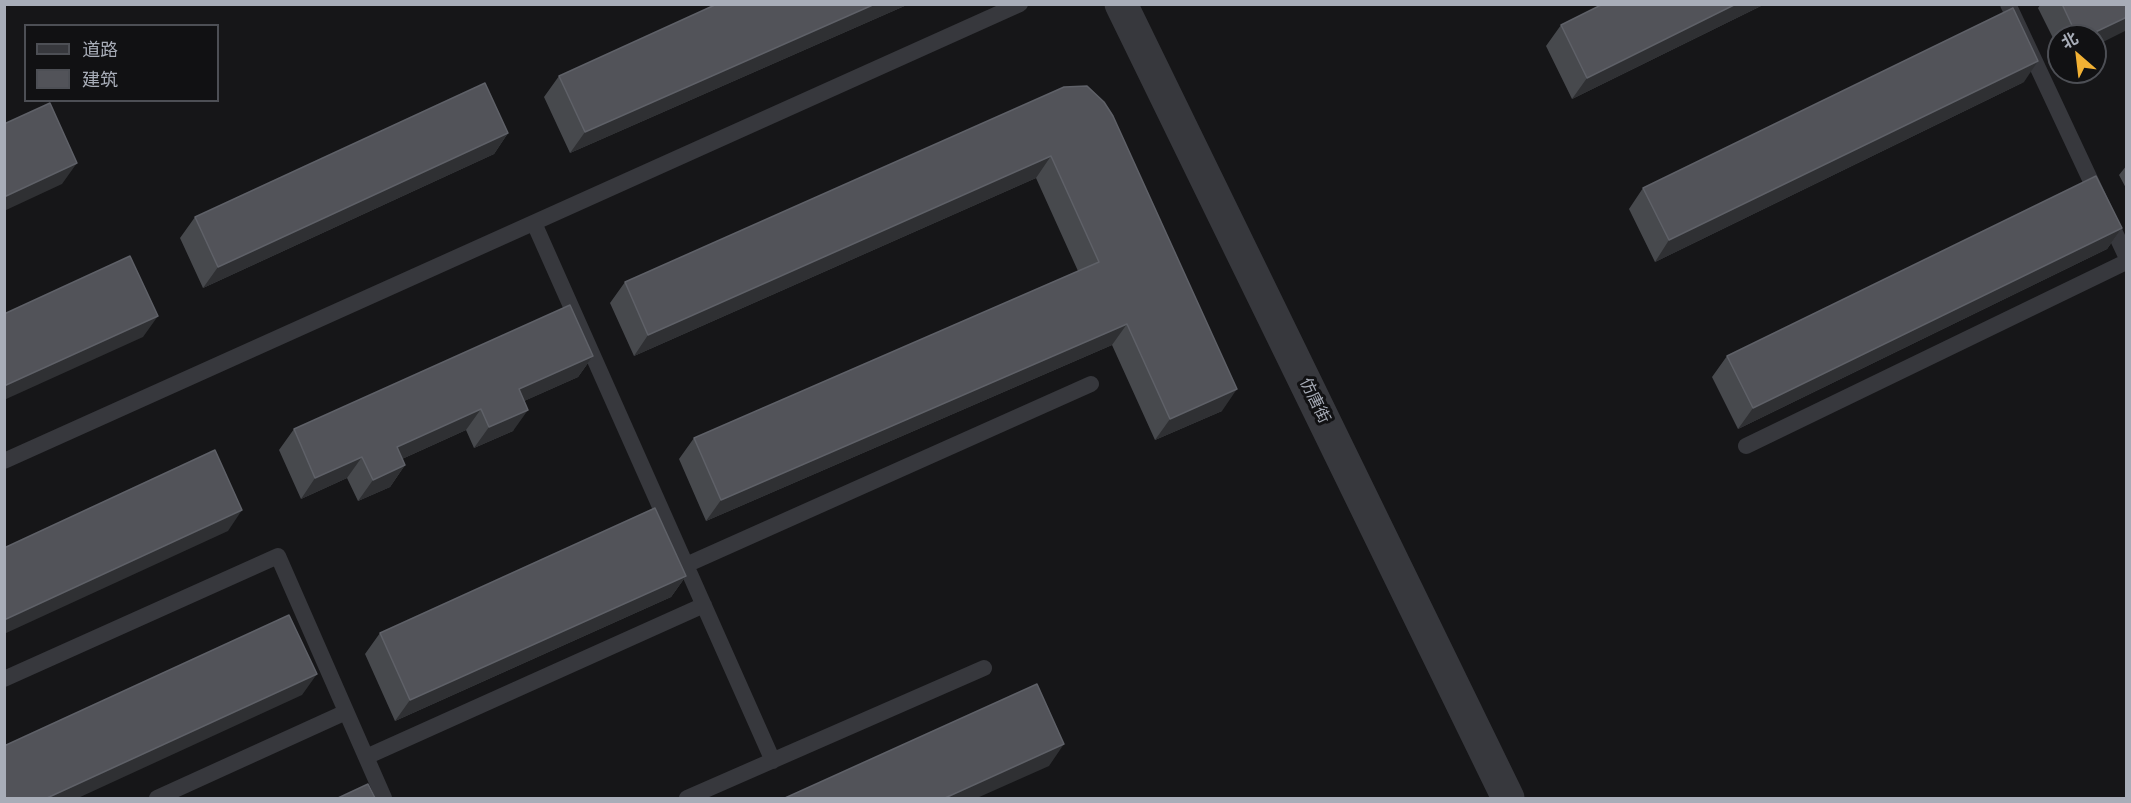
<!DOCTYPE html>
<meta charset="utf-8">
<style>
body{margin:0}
#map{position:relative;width:2131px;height:803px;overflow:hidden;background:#161618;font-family:"Titillium Web","Noto Sans SC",sans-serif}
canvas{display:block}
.frame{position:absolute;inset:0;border:6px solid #a8adb8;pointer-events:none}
.legend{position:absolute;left:24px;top:24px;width:195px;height:78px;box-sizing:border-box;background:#111113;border:2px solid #4d4f55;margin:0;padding:8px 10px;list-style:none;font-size:18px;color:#a8adb8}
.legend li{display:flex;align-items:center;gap:12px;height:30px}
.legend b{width:30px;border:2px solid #4d4f55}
.north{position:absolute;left:2047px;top:24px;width:60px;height:60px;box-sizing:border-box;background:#111113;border:2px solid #4d4f55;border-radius:50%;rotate:332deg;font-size:16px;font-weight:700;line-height:24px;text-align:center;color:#a8adb8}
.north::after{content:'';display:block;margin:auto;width:21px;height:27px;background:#f2b134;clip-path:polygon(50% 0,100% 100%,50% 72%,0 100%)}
</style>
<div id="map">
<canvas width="2131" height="803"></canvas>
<div class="frame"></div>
<ul class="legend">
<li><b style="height:8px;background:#37383d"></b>道路</li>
<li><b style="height:16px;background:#525359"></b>建筑</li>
</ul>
<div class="north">北</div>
</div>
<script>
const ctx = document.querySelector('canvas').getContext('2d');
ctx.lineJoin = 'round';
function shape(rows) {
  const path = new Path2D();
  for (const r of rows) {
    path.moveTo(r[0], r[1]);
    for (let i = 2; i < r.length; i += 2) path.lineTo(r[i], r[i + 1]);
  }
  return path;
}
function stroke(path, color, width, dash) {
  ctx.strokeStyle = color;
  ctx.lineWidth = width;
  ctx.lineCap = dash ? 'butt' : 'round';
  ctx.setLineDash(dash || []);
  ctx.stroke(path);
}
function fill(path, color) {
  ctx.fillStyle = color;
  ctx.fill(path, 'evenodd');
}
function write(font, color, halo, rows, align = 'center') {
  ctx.font = font + ' "Titillium Web","Noto Sans SC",sans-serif';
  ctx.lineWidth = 6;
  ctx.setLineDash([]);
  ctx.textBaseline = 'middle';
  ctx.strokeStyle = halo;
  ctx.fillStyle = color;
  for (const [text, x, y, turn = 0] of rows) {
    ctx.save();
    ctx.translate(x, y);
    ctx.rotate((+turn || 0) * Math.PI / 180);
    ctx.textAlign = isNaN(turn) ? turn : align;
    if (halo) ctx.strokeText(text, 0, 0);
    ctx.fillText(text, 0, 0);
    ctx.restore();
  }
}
const service = shape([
 [2008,4,2126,256],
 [534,223,773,761],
 [1746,446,2126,262],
 [4,461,1020,4],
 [686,565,1091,384],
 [4,679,278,556,384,798],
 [366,757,704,605],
 [157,798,346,712],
 [687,798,984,668]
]);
const tertiary = shape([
 [1121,4,1508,798]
]);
const wall = shape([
 [717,4,909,4,570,153,544,97,559,76],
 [1603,4,1765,4,1572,99,1546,46,1561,25],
 [2041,4,2127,4,2095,36,2059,36,2059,50,2038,8],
 [2024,82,1655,262,1629,209,1643,188],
 [1064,87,1222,411,1155,440,1112,345,706,521,679,459,694,438,1078,271,1036,178,634,356,610,303,625,282],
 [508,133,494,154,203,288,180,238,195,217],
 [2127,165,2127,190,2119,175],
 [2122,228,2107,249,1738,429,1712,377,1727,356],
 [593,356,578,377,524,401,513,431,474,448,466,430,402,459,405,465,390,487,358,501,347,478,301,499,279,450,294,429],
 [686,576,671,597,395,721,365,654,380,633]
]);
const shadedWall = shape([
 [875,4,909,4,570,153,585,132],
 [1736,4,1765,4,1572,99,1587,78],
 [2127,17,2127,30,2095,46,2095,36,2087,36],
 [2038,61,2024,82,1655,262,1669,240],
 [508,133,494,154,203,288,218,267],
 [1051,156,1036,178,634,356,648,335],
 [77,163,62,184,4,211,4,197],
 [2122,228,2107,249,1738,429,1753,408],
 [158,316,143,337,4,400,4,386],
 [1127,324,1112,345,706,521,721,500],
 [593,356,578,377,504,410,519,389],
 [1237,389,1222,411,1155,440,1170,419],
 [481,409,466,430,382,468,397,447],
 [528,410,513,431,474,448,489,427],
 [362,457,347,478,301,499,315,478],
 [405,465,390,487,358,501,373,480],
 [242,510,228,531,4,634,4,620],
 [686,576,671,597,395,721,410,700],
 [317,674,302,695,78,798,47,798],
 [1064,744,1049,766,977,798,945,798]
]);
const building = shape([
 [717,4,875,4,585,132,559,76,717,4],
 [1603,4,1736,4,1587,78,1561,25,1603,4],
 [2062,4,2127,4,2127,17,2087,36,2077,36,2062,4],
 [2013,8,2038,61,1669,240,1643,188,2013,8],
 [485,83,508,133,218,267,195,217,485,83],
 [1087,86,1104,102,1113,116,1237,389,1170,419,1127,324,721,500,694,438,1099,262,1051,156,648,335,625,282,1064,87,1087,86],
 [50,103,77,163,4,197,4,124,50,103],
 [2096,176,2122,228,1753,408,1727,356,2096,176],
 [130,256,158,316,4,386,4,314,130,256],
 [570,305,593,356,519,389,528,410,489,427,481,409,397,447,405,465,373,480,362,457,315,478,294,429,570,305],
 [215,450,242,510,4,620,4,548,215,450],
 [655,508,686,576,410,700,380,633,655,508],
 [289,615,317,674,47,798,4,798,4,746,289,615],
 [1037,684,1064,744,945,798,785,798,1037,684],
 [368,784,375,798,338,798,368,784]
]);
const streetNames = [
 ["仿唐街",1314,401,64]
];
stroke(service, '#37383d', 16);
stroke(tertiary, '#37383d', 33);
fill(wall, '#47494d');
fill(shadedWall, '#2f3033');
fill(building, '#525359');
stroke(building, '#5f6168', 1.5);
write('16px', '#a8adb8', '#111113', streetNames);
</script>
